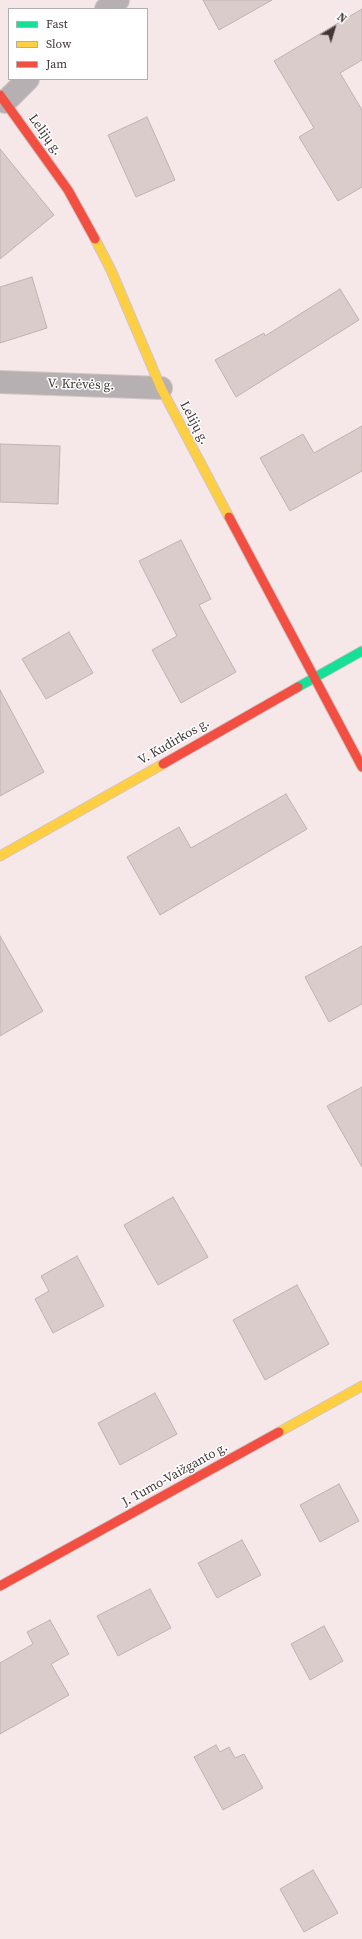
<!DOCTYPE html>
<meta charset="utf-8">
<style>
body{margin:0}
#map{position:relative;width:362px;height:1939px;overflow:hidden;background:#f6e8e9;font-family:"Source Serif 4",serif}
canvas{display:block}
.legend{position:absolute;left:8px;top:8px;width:140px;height:72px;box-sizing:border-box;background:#fff;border:1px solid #b3aeaf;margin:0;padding:5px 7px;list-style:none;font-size:12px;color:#413536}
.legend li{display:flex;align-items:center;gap:8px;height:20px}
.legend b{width:20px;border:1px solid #b3aeaf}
.north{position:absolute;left:314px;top:8px;width:40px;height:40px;-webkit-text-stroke:3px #fff;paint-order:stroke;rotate:38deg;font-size:11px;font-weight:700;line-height:16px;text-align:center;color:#413536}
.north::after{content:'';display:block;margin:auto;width:14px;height:18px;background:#413536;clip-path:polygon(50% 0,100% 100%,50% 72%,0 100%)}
</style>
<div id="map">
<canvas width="362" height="1939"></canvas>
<ul class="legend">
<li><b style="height:5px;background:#16e098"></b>Fast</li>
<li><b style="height:5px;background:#ffcf43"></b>Slow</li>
<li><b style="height:5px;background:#f24e42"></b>Jam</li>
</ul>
<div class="north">N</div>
</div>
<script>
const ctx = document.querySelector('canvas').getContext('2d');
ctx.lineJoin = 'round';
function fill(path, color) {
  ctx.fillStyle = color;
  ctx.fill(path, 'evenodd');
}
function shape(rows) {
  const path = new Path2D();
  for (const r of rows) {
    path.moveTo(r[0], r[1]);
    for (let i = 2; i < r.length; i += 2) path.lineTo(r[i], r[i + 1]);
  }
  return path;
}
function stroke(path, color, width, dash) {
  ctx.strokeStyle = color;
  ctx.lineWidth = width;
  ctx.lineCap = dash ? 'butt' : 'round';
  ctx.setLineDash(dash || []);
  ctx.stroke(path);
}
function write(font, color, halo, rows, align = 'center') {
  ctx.font = font + ' "Source Serif 4",serif';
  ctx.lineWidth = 3;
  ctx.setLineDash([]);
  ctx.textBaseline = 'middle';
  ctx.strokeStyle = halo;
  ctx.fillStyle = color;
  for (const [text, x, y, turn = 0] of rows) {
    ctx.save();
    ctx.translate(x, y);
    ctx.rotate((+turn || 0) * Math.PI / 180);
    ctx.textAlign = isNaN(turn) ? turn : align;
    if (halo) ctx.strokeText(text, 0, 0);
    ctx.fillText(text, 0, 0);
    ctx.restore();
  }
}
const building = shape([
 [203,0,272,0,219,30,203,0],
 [362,9,362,60,340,73,362,110,362,187,338,201,299,137,314,128,274,61,362,9],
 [147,117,175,180,136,197,108,135,147,117],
 [0,149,54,215,0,259,0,149],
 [32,277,47,328,0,343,0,287,32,277],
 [340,289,359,320,236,397,215,360,264,333,265,336,340,289],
 [362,426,362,471,290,511,260,458,303,434,314,453,362,426],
 [0,444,60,446,58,504,0,502,0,444],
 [181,540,211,599,199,605,236,672,181,703,152,650,177,636,139,561,181,540],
 [69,632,93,673,46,699,22,659,69,632],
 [0,690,44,772,0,796,0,690],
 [286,794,307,829,160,915,127,857,179,827,191,848,286,794],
 [0,936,43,1011,0,1036,0,936],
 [362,946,362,1004,329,1022,305,977,362,946],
 [362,1087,362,1167,327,1106,362,1087],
 [173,1197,208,1257,158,1285,124,1225,173,1197],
 [77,1256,104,1306,53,1333,35,1299,49,1291,41,1276,77,1256],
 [297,1285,329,1344,265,1380,233,1320,297,1285],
 [155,1393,177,1434,120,1465,98,1423,155,1393],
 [339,1484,359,1521,320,1542,300,1505,339,1484],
 [242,1540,261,1575,217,1598,198,1563,242,1540],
 [150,1589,171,1628,118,1656,97,1616,150,1589],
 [50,1620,69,1654,51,1664,69,1695,0,1734,0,1663,33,1644,27,1632,50,1620],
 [324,1626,343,1661,310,1680,291,1644,324,1626],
 [216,1745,220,1752,229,1747,235,1758,244,1754,263,1788,223,1810,194,1757,216,1745],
 [313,1870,338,1913,304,1932,280,1889,313,1870]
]);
const street = shape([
 [106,9,118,0],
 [5,102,28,79],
 [0,382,161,388]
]);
const fast = shape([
 [298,687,362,651]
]);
const slow = shape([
 [95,239,111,270,161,388,229,517],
 [0,856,163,764],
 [279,1432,362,1386]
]);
const jam = shape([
 [0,95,68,190,95,239],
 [229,517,362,767],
 [163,764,298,687],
 [0,1586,279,1432]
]);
const streetNames = [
 ["Lelijų g.",45,135,54],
 ["V. Krėvės g.",81,385,2],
 ["Lelijų g.",194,423,62],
 ["V. Kudirkos g.",174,742,-30],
 ["J. Tumo-Vaižganto g.",175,1475,-29]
];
fill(building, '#d9cccb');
stroke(building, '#beb3b1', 1);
stroke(street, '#d1c5c6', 24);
stroke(fast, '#d1c5c6', 11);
stroke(slow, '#d1c5c6', 11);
stroke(jam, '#d1c5c6', 11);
stroke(street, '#b7b0b2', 22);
stroke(fast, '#16e098', 9);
stroke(slow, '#ffcf43', 9);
stroke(jam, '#f24e42', 9);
write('13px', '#413536', '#fff', streetNames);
</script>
